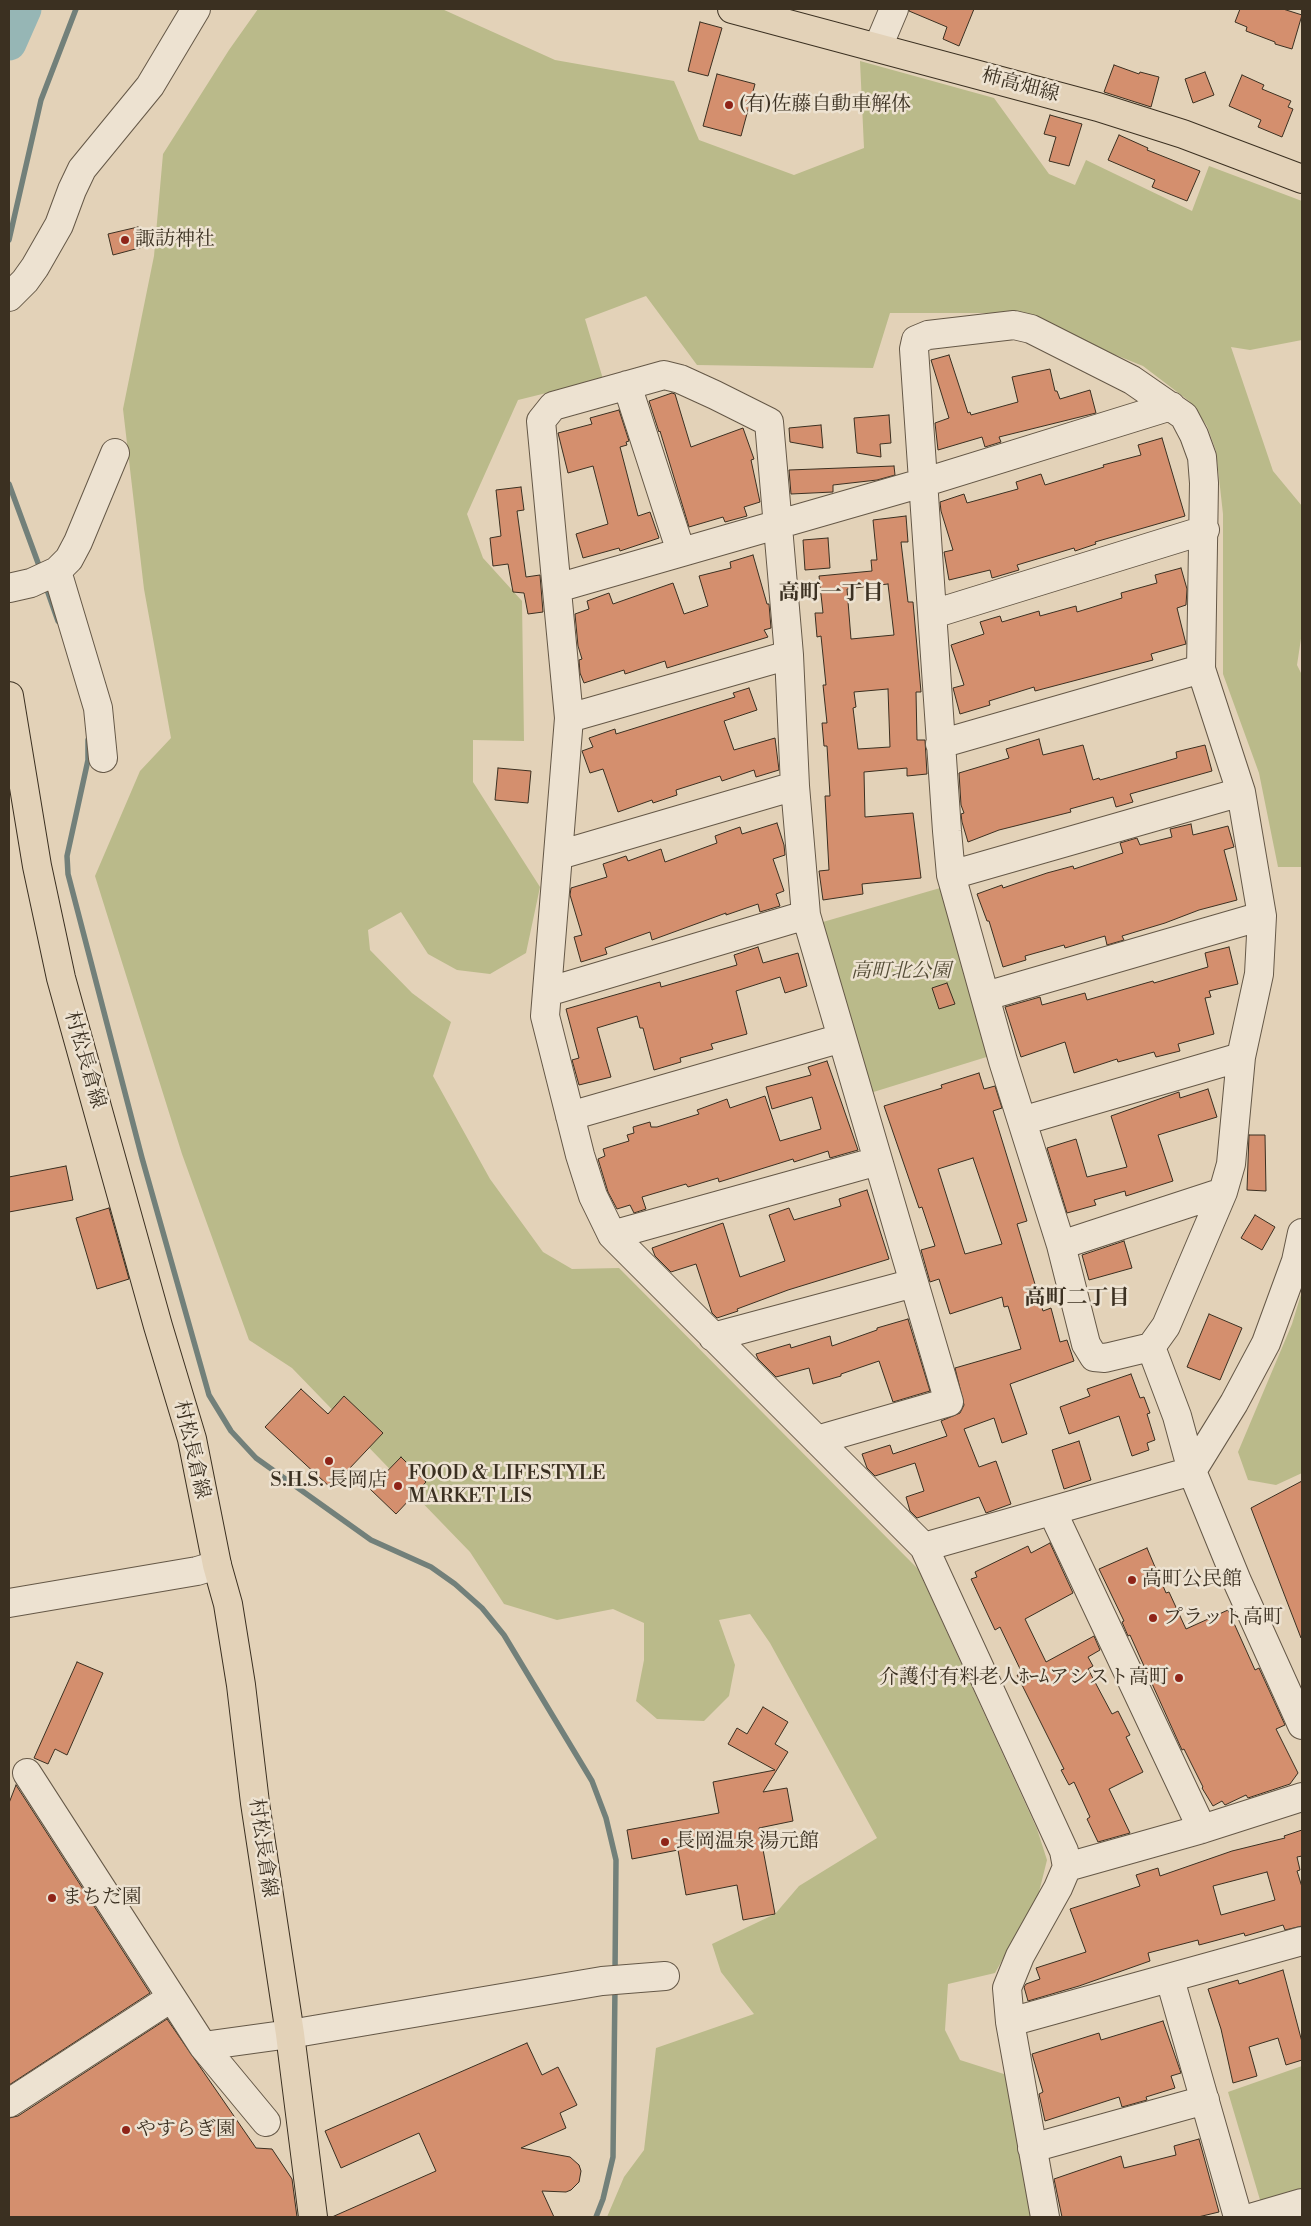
<!DOCTYPE html>
<meta charset="utf-8">
<style>
body{margin:0}
#map{position:relative;width:1311px;height:2226px;overflow:hidden;background:#e3d2b8;font-family:"Libre Bodoni",serif}
canvas{display:block}
.frame{position:absolute;inset:0;border:10px solid #3b3021;pointer-events:none}
</style>
<div id="map">
<canvas width="1311" height="2226"></canvas>
<div class="frame"></div>
</div>
<script>
const ctx = document.querySelector('canvas').getContext('2d');
ctx.lineJoin = 'round';
function fill(path, color) {
  ctx.fillStyle = color;
  ctx.fill(path, 'evenodd');
}
function shape(rows) {
  const path = new Path2D();
  for (const r of rows) {
    path.moveTo(r[0], r[1]);
    for (let i = 2; i < r.length; i += 2) path.lineTo(r[i], r[i + 1]);
  }
  return path;
}
function stroke(path, color, width, dash) {
  ctx.strokeStyle = color;
  ctx.lineWidth = width;
  ctx.lineCap = dash ? 'butt' : 'round';
  ctx.setLineDash(dash || []);
  ctx.stroke(path);
}
function write(font, color, halo, rows, align = 'center') {
  ctx.font = font + ' "Libre Bodoni","Noto Serif JP",serif';
  ctx.lineWidth = 5;
  ctx.setLineDash([]);
  ctx.textBaseline = 'middle';
  ctx.strokeStyle = halo;
  ctx.fillStyle = color;
  for (const [text, x, y, turn = 0] of rows) {
    ctx.save();
    ctx.translate(x, y);
    ctx.rotate((+turn || 0) * Math.PI / 180);
    ctx.textAlign = isNaN(turn) ? turn : align;
    if (halo) ctx.strokeText(text, 0, 0);
    ctx.fillText(text, 0, 0);
    ctx.restore();
  }
}
const green = shape([
 [258,9,442,9,555,60,674,81,699,140,794,175,864,148,860,61,994,98,1049,174,1075,185,1086,160,1192,211,1209,166,1302,201,1302,340,1250,350,1231,347,1273,471,1302,506,1302,632,1297,665,1302,675,1302,867,1278,867,1259,773,1223,674,1223,514,1216,451,1207,426,1189,401,1143,366,1011,313,890,313,873,368,697,365,646,296,585,319,603,379,518,400,467,514,483,558,522,601,524,741,473,740,473,782,540,887,526,953,490,974,457,970,428,954,401,912,368,930,370,950,412,993,451,1022,433,1076,490,1179,543,1252,572,1269,619,1268,918,1569,1037,1829,1047,1860,1038,1896,995,1973,948,1984,945,2030,960,2060,1007,2075,1034,2217,607,2217,624,2177,644,2150,656,2048,754,2014,721,1972,712,1944,775,1914,799,1886,877,1838,770,1643,750,1614,719,1620,735,1665,729,1696,704,1721,657,1719,636,1701,644,1660,644,1623,613,1609,557,1620,504,1604,470,1552,292,1368,249,1340,182,1154,95,876,140,771,171,738,144,589,123,409,154,256,163,154,229,50],
 [947,886,993,1055,867,1094,816,924],
 [1302,1291,1302,1473,1276,1485,1248,1480,1238,1452,1292,1324],
 [1302,2066,1302,2199,1263,2210,1228,2092]
]);
const stream = shape([
 [9,240,41,100,76,9],
 [9,484,41,571],
 [45,584,58,621],
 [88,740,88,760,67,856,68,874,142,1158,209,1395,231,1431,256,1458,371,1540,431,1567,455,1584,482,1608,504,1635,592,1781,606,1818,616,1860,615,1973],
 [596,2217,603,2199,613,2157,615,1987]
]);
const river = shape([
 [9,43,24,9]
]);
const building = shape([
 [909,9,974,9,959,46,943,39,947,27,909,11,909,9],
 [1240,9,1283,9,1302,15,1292,49,1275,44,1275,42,1246,31,1247,27,1235,22,1240,9],
 [700,22,722,28,708,76,688,71,700,22],
 [1114,65,1139,74,1140,72,1159,77,1151,107,1104,92,1114,65],
 [1205,72,1214,95,1193,103,1185,79,1205,72],
 [717,74,755,84,741,136,703,126,717,74],
 [1242,75,1264,85,1262,89,1291,101,1288,107,1293,109,1282,137,1258,127,1261,120,1229,106,1242,75],
 [1050,115,1082,124,1069,166,1049,161,1056,137,1044,134,1050,115],
 [1119,135,1148,148,1147,150,1200,171,1187,201,1152,187,1155,180,1108,160,1119,135],
 [138,227,143,247,113,255,108,234,138,227],
 [949,355,968,413,970,412,971,415,1018,402,1012,377,1050,369,1055,391,1057,391,1060,399,1090,390,1096,413,999,437,1001,442,985,447,982,437,938,450,935,423,949,418,931,360,949,355],
 [672,393,675,394,691,447,743,428,754,459,751,460,760,502,744,507,747,516,725,522,723,517,689,527,660,431,659,432,649,401,672,393],
 [619,410,629,441,626,442,627,445,620,447,638,516,650,512,659,538,620,551,619,548,583,558,576,534,608,524,593,466,568,473,558,433,592,424,590,418,619,410],
 [889,415,891,443,880,444,881,457,857,453,854,418,889,415],
 [821,425,823,448,790,442,789,428,821,425],
 [1162,438,1185,516,1095,542,1096,544,1075,551,1074,548,1017,565,1019,570,992,578,990,570,949,580,944,552,953,550,941,511,940,502,964,494,967,503,1018,489,1016,482,1041,474,1045,485,1104,467,1103,465,1141,455,1138,445,1162,438],
 [894,466,895,475,877,480,833,485,833,492,791,494,789,470,894,466],
 [521,487,524,510,517,511,526,577,540,575,543,612,528,614,524,593,513,592,508,564,493,566,490,538,501,536,496,490,521,487],
 [906,516,908,542,901,542,908,602,913,602,921,692,916,692,917,740,925,740,927,774,907,776,907,768,864,772,865,817,913,813,921,878,862,884,863,894,823,900,819,871,829,870,825,796,830,796,827,746,824,746,822,723,827,723,823,685,826,685,821,636,817,637,815,613,823,613,819,576,872,571,871,560,877,560,873,520,906,516],
 [888,584,894,635,851,639,847,589,888,584],
 [888,689,890,747,858,749,853,708,856,707,854,692,888,689],
 [828,538,830,568,805,570,803,540,828,538],
 [753,555,767,604,769,604,771,628,764,630,768,637,667,668,665,661,625,674,624,670,584,683,580,673,579,660,582,659,578,646,575,614,589,609,587,601,609,593,613,604,673,583,684,614,708,606,699,576,731,568,730,562,753,555],
 [1181,568,1187,589,1186,605,1177,608,1186,644,1151,654,1153,660,1035,691,1034,687,989,701,990,705,960,714,953,688,964,685,951,645,984,634,980,622,1000,616,1002,622,1039,611,1040,616,1076,606,1077,612,1122,598,1121,593,1157,583,1155,575,1181,568],
 [749,688,757,710,724,721,734,750,775,738,779,770,756,777,754,770,722,781,720,776,676,790,677,795,653,803,652,800,618,812,603,769,590,773,582,751,593,747,589,738,615,729,616,734,693,710,735,697,733,693,749,688],
 [1039,739,1043,755,1083,745,1093,780,1099,778,1100,780,1177,758,1176,752,1205,745,1212,771,1130,794,1133,802,1116,807,1113,797,1070,809,1071,812,999,830,968,842,962,822,961,814,964,813,961,805,959,773,1009,758,1006,749,1039,739],
 [498,768,531,771,528,803,495,800,498,768],
 [777,823,784,845,785,855,773,859,784,891,776,894,780,906,760,912,758,904,726,915,726,913,652,940,650,932,605,948,607,954,581,962,574,937,582,935,570,895,571,888,607,877,603,864,626,856,628,861,661,849,665,862,717,843,715,836,740,827,742,834,777,823],
 [1191,824,1193,835,1228,826,1234,847,1224,850,1237,900,1199,910,1165,923,1122,936,1124,940,1107,945,1105,936,1065,948,1064,945,1025,956,1026,960,1003,967,989,921,987,921,977,894,1002,885,1003,888,1047,873,1073,866,1074,869,1123,853,1120,843,1137,838,1140,845,1172,837,1170,829,1191,824],
 [758,947,763,963,798,953,807,986,785,993,780,977,736,991,747,1034,711,1044,713,1049,680,1058,681,1062,654,1070,643,1028,640,1028,637,1016,597,1028,611,1077,579,1085,572,1060,579,1058,566,1009,660,982,661,987,737,965,734,955,758,947],
 [1229,947,1238,984,1209,991,1211,997,1205,998,1214,1034,1178,1044,1180,1051,1156,1057,1154,1052,1118,1062,1117,1059,1074,1073,1065,1042,1021,1057,1005,1007,1040,997,1042,1005,1085,993,1087,1000,1153,981,1154,983,1208,967,1205,953,1229,947],
 [947,983,955,1004,939,1009,932,988,947,983],
 [827,1061,858,1150,830,1158,828,1151,794,1162,793,1159,719,1182,718,1178,688,1187,686,1184,642,1197,646,1209,634,1213,630,1205,617,1209,608,1192,598,1159,605,1156,603,1149,629,1141,627,1135,634,1133,633,1127,650,1122,651,1127,657,1127,699,1114,697,1110,727,1099,730,1108,765,1096,780,1141,821,1129,812,1097,772,1109,766,1087,811,1075,808,1067,827,1061],
 [979,1073,984,1089,995,1086,1002,1108,993,1111,1027,1221,1017,1224,1043,1311,1051,1308,1060,1342,1067,1340,1074,1361,1010,1384,1027,1434,1002,1443,994,1418,964,1429,979,1467,996,1461,1011,1504,986,1513,979,1497,917,1518,910,1511,906,1497,924,1491,915,1463,875,1476,867,1468,862,1454,890,1445,893,1454,947,1436,941,1421,960,1413,964,1405,955,1368,1021,1349,1008,1306,1004,1307,1002,1297,950,1314,939,1279,930,1282,921,1250,935,1246,922,1207,919,1208,884,1106,942,1088,941,1085,979,1073],
 [973,1158,1002,1244,965,1254,938,1169,973,1158],
 [1208,1089,1217,1117,1158,1135,1173,1181,1126,1196,1125,1191,1094,1200,1096,1205,1067,1213,1047,1148,1076,1139,1087,1177,1127,1167,1111,1116,1179,1092,1180,1098,1208,1089],
 [1249,1135,1265,1135,1266,1191,1247,1190,1249,1135],
 [66,1166,73,1200,9,1212,9,1177,66,1166],
 [867,1190,889,1259,788,1290,737,1309,738,1311,717,1318,712,1313,696,1264,671,1272,655,1256,652,1248,723,1223,740,1277,785,1261,769,1215,789,1208,794,1220,841,1206,839,1199,867,1190],
 [109,1208,129,1279,97,1289,76,1218,109,1208],
 [1255,1215,1275,1227,1262,1250,1241,1238,1255,1215],
 [1124,1241,1132,1268,1089,1280,1082,1255,1124,1241],
 [1209,1314,1242,1328,1220,1380,1187,1367,1209,1314],
 [908,1319,930,1391,893,1402,879,1361,841,1374,841,1376,813,1384,809,1368,776,1377,758,1359,756,1354,790,1344,791,1348,830,1336,832,1346,877,1330,877,1328,908,1319],
 [1131,1374,1140,1398,1144,1397,1150,1413,1147,1414,1155,1440,1147,1443,1149,1450,1132,1456,1119,1416,1069,1434,1060,1407,1090,1396,1087,1389,1131,1374],
 [301,1389,328,1414,344,1396,383,1433,331,1488,265,1427,301,1389],
 [1079,1441,1091,1480,1064,1489,1052,1450,1079,1441],
 [401,1457,426,1482,396,1514,370,1489,401,1457],
 [1302,1481,1302,1637,1301,1638,1251,1508,1302,1481],
 [1050,1543,1073,1593,1025,1619,1046,1662,1094,1636,1100,1650,1088,1657,1093,1666,1088,1669,1112,1714,1118,1711,1130,1735,1126,1737,1143,1772,1109,1789,1130,1833,1098,1842,1087,1819,1090,1817,1074,1782,1069,1785,1061,1770,1064,1769,1017,1675,1022,1673,1000,1627,995,1630,971,1579,977,1577,975,1572,1028,1546,1031,1553,1050,1543],
 [1147,1548,1166,1593,1169,1592,1186,1629,1228,1610,1255,1670,1259,1668,1285,1725,1276,1729,1298,1773,1290,1784,1248,1798,1246,1795,1225,1805,1222,1801,1213,1806,1202,1788,1203,1787,1184,1749,1182,1750,1130,1635,1128,1636,1122,1622,1124,1621,1099,1569,1147,1548],
 [77,1662,103,1673,67,1755,55,1749,48,1764,34,1758,77,1662],
 [763,1707,788,1722,775,1744,788,1752,763,1792,787,1788,793,1821,759,1828,775,1914,743,1920,737,1885,686,1895,678,1850,632,1859,627,1830,719,1813,713,1782,775,1770,728,1744,737,1728,747,1734,763,1707],
 [16,1785,150,1993,9,2085,9,1803,16,1785],
 [1302,1830,1302,1856,1297,1857,1300,1870,1297,1871,1302,1887,1302,1926,1285,1930,1283,1925,1245,1936,1244,1933,1199,1945,1198,1940,1148,1953,1150,1961,1079,1986,1028,2001,1024,1987,1026,1984,1040,1979,1036,1968,1086,1952,1070,1909,1140,1886,1136,1875,1158,1868,1160,1876,1232,1851,1285,1838,1284,1836,1302,1830],
 [1267,1872,1275,1900,1221,1915,1213,1886,1267,1872],
 [1283,1970,1302,2042,1302,2060,1286,2065,1278,2038,1249,2047,1257,2076,1233,2083,1221,2029,1208,1989,1238,1980,1239,1984,1283,1970],
 [167,2019,256,2148,272,2149,292,2179,297,2217,9,2217,9,2118,18,2116,167,2019],
 [1163,2021,1181,2073,1171,2076,1175,2088,1146,2097,1147,2100,1122,2107,1119,2097,1045,2121,1039,2094,1043,2092,1032,2054,1099,2033,1101,2040,1163,2021],
 [527,2043,542,2075,558,2067,577,2105,560,2113,566,2128,521,2148,570,2157,579,2165,581,2171,579,2182,571,2190,566,2192,542,2191,554,2217,332,2217,436,2171,419,2133,341,2168,325,2131,527,2043],
 [1199,2139,1219,2212,1198,2217,1062,2217,1054,2179,1121,2156,1124,2168,1176,2155,1174,2146,1199,2139]
]);
const minor = shape([
 [878,47,894,9],
 [9,297,25,281,35,267,59,225,72,190,82,169,150,86,196,9],
 [1014,325,1031,329,1132,380,1184,416,1194,435,1202,457,1204,483,1201,669,1241,792,1262,916,1259,974,1241,1057,1231,1164,1223,1192,1166,1326,1151,1347,1105,1358,1094,1357,1086,1344,1061,1245,1003,1061,951,875,947,831,914,349,916,340,928,335,1014,325],
 [627,385,681,552],
 [9,588,31,583,57,571],
 [557,588,922,483,1171,406],
 [933,614,1205,530],
 [569,718,789,655],
 [940,744,1201,669],
 [103,758,98,708,57,571,69,559,78,542,115,453],
 [559,855,795,786],
 [951,875,1241,792],
 [547,992,806,915],
 [986,996,1262,916],
 [570,1116,842,1038],
 [1022,1121,1241,1057],
 [1302,1233,1296,1261,1266,1343,1234,1403,1192,1471,1237,1581,1302,1725],
 [612,1235,878,1161],
 [1061,1245,1223,1192],
 [713,1337,914,1283],
 [817,1440,949,1402,806,915,795,786,789,655,769,422,715,395,680,379,664,375,553,406,541,421,569,718,545,1016,580,1155,593,1196,612,1235,924,1547,1064,1851,1067,1867,1058,1888,1020,1956,1007,1988,1010,2022,1045,2217],
 [1052,1511,1202,1829],
 [924,1547,1192,1471,1177,1416,1151,1347],
 [9,1603,197,1571,217,1565],
 [27,1773,203,2046,290,2034,602,1981,665,1976],
 [1067,1867,1202,1829,1302,1797],
 [1170,1979,1238,2217],
 [1010,2022,1302,1941],
 [203,2046,266,2122],
 [9,2103,171,1998],
 [1032,2148,1205,2100],
 [1254,2217,1302,2203]
]);
const major = shape([
 [732,9,1098,107,1183,134,1302,179],
 [9,696,37,866,61,978,158,1326,192,1439,217,1565,228,1604,241,1685,255,1803,290,2034,313,2217]
]);
const markers = [
 [729,105,5,"#8f2418"],
 [125,240,5,"#8f2418"],
 [329,1461,5,"#8f2418"],
 [398,1486,5,"#8f2418"],
 [1132,1580,5,"#8f2418"],
 [1153,1618,5,"#8f2418"],
 [1179,1678,5,"#8f2418"],
 [665,1842,5,"#8f2418"],
 [52,1898,5,"#8f2418"],
 [126,2130,5,"#8f2418"]
];
const streetNames = [
 ["柿高畑線",1020,86,15],
 ["村松長倉線",84,1060,74],
 ["村松長倉線",191,1450,77],
 ["村松長倉線",262,1848,82]
];
const poiNames = [
 ["(有)佐藤自動車解体",739,105],
 ["諏訪神社",135,240],
 ["FOOD & LIFESTYLE",408,1474],
 ["MARKET LIS",408,1497],
 ["S.H.S. 長岡店",329,1481,"center"],
 ["高町公民館",1142,1580],
 ["プラット高町",1163,1618],
 ["介護付有料老人ﾎｰﾑアシスト高町",1169,1678,"right"],
 ["長岡温泉 湯元館",675,1842],
 ["まちだ園",62,1898],
 ["やすらぎ園",136,2130]
];
const parkNames = [
 ["高町北公園",901,972]
];
const neighbourhoodNames = [
 ["高町一丁目",831,594],
 ["高町二丁目",1077,1299]
];
fill(green, '#baba8a');
stroke(stream, '#72807a', 5.5);
stroke(river, '#96b6b5', 35);
fill(building, '#d48f6e');
stroke(building, '#3b3021', 1);
stroke(minor, '#655847', 30);
stroke(major, '#3b3021', 30);
stroke(minor, '#ede2d1', 28);
stroke(major, '#e3d2b8', 28);
for (const [x, y, r, color] of markers) {
  const dot = new Path2D();
  dot.arc(x, y, r, 0, 2 * Math.PI);
  ctx.fillStyle = color;
  ctx.fill(dot);
  stroke(dot, '#ede2d1', 2);
}
write('20px', '#3b3021', '#ede2d1', streetNames);
write('20px', '#3b3021', '#ede2d1', poiNames, 'left');
write('italic 20px', '#544c36', '#ede2d1', parkNames);
write('bold 21px', '#3b3021', '#ede2d1', neighbourhoodNames);
</script>
